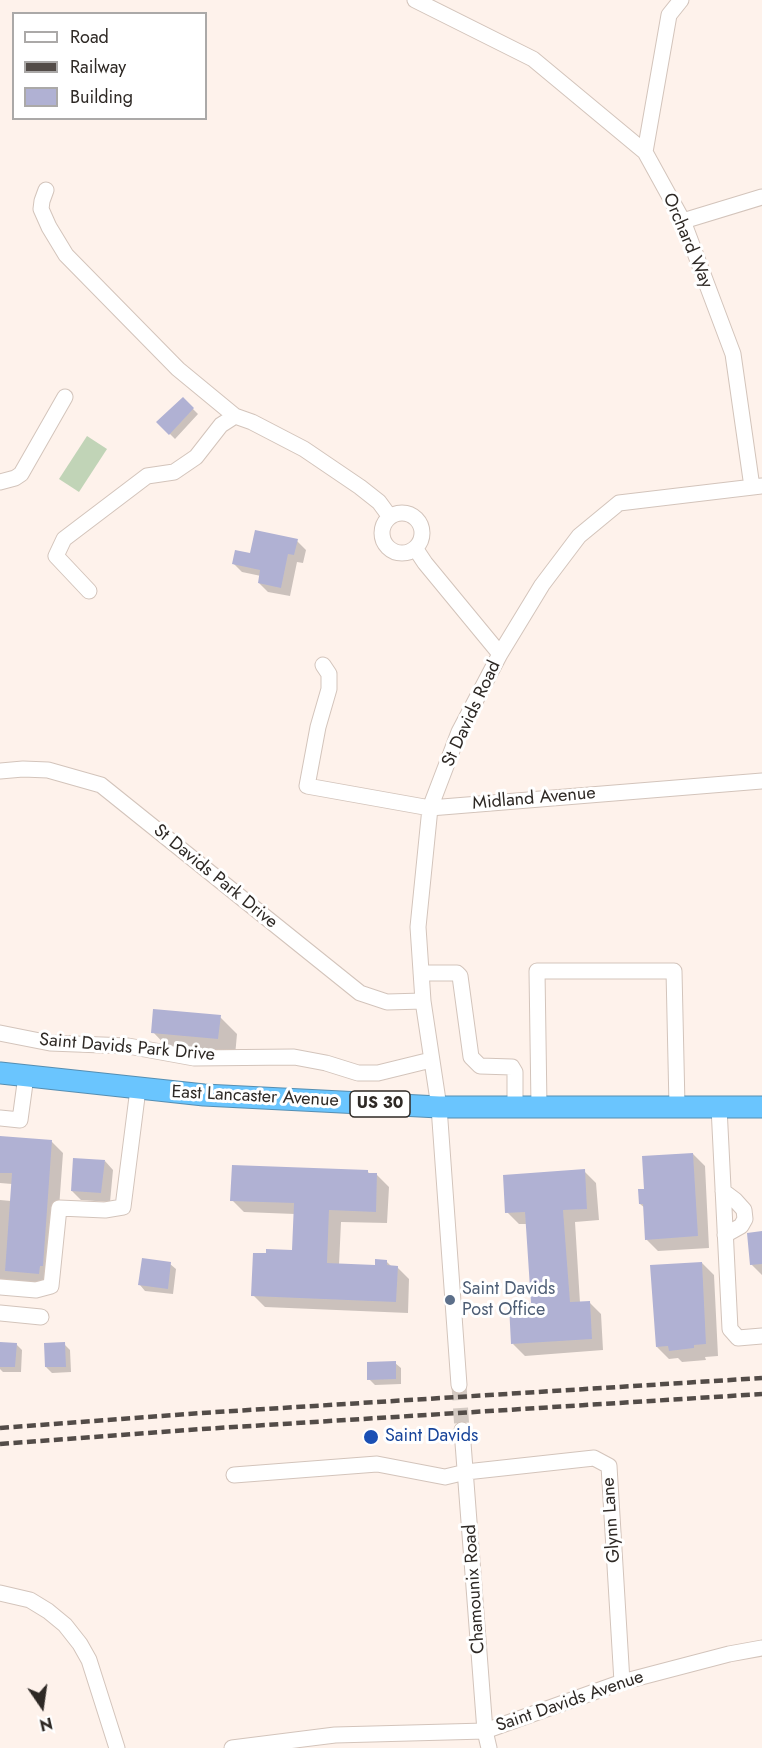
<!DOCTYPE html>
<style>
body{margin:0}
#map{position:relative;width:762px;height:1748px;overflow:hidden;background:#fef2eb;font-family:Jost,sans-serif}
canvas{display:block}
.legend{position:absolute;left:12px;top:12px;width:195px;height:108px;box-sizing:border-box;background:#fff;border:2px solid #aba9a8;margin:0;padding:8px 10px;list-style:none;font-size:18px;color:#2e2925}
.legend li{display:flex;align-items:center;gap:12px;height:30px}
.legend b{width:30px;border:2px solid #aba9a8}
.north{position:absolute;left:12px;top:1676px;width:60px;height:60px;-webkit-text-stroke:4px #fff;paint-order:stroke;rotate:167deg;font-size:16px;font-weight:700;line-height:24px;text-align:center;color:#2e2925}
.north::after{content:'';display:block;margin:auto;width:21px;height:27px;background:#2e2925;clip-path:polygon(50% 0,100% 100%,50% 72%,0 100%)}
</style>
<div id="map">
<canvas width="762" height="1748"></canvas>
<ul class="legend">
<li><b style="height:8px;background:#fff"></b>Road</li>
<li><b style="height:8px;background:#534c48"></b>Railway</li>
<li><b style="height:16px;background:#b0b1d3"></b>Building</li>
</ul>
<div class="north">N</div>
</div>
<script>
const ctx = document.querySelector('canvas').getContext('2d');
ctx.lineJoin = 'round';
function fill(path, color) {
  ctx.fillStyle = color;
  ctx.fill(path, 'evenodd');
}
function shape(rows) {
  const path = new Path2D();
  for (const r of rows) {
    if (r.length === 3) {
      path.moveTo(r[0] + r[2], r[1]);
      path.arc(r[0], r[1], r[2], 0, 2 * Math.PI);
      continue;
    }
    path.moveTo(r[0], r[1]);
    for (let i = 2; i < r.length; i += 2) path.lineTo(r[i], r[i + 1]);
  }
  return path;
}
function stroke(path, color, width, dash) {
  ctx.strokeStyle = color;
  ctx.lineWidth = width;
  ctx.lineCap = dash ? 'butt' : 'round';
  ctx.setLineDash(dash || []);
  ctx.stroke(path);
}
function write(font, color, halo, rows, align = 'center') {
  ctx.font = font + ' Jost,sans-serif';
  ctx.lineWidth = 6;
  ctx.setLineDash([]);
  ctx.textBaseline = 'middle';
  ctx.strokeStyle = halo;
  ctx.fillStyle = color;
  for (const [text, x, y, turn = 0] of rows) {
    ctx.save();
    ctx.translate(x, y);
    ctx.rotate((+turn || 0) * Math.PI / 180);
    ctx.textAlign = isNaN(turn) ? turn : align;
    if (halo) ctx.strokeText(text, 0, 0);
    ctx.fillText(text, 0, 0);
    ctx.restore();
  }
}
const green = shape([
 [87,436,107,449,79,492,59,479]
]);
const shadow = shape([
 [183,399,198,414,175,439,158,422],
 [297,541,306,550,303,563,297,562,290,596,268,592,259,583,261,576,242,572,233,563,251,555],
 [220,1017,237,1034,235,1056,170,1050,153,1032],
 [0,1137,52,1142,63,1153,54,1277,50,1285,0,1281,0,1200,11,1201,12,1184,0,1183],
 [693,1154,705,1166,709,1248,658,1251,646,1239,645,1208,640,1204,646,1190],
 [105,1161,113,1170,110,1202,81,1200,72,1191],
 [367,1171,370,1174,377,1175,389,1187,387,1223,341,1222,339,1265,376,1266,386,1261,392,1267,397,1267,409,1279,408,1313,265,1307,253,1295,293,1252,295,1214,244,1212,232,1200],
 [584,1171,596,1183,599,1220,575,1222,580,1303,589,1302,601,1314,603,1350,525,1356,513,1344,533,1304,527,1224,519,1224,507,1212],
 [762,1232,762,1275,751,1264],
 [702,1263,714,1275,718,1356,705,1357,706,1360,682,1362,678,1358,669,1359,657,1347],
 [170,1264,176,1269,173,1294,145,1291,140,1285],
 [0,1343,16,1344,22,1350,21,1372,3,1372,0,1369],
 [64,1344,70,1350,71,1372,52,1373,46,1367],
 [395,1363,401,1368,401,1384,375,1385,369,1379]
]);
const building = shape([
 [183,397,194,408,169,435,156,422],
 [255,530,298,539,294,555,288,554,281,588,258,583,260,570,232,564,235,550,250,553],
 [153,1009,221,1015,218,1039,151,1033],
 [0,1136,52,1140,43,1266,40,1266,39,1274,5,1271,12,1173,0,1173],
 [693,1153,698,1236,645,1240,643,1204,639,1204,638,1189,644,1189,642,1156],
 [73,1158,105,1160,101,1193,71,1191],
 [232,1165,368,1170,368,1173,377,1173,376,1212,329,1210,327,1263,375,1265,375,1259,387,1260,387,1265,398,1266,396,1302,251,1296,253,1253,266,1253,266,1249,292,1250,294,1203,230,1201],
 [585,1169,587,1209,563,1210,570,1302,590,1301,592,1339,511,1344,509,1305,531,1303,525,1212,505,1213,503,1175],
 [762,1231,762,1264,750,1265,747,1233],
 [142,1258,171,1262,168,1289,138,1285],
 [702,1262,706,1344,694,1345,694,1348,669,1351,668,1346,656,1347,650,1265],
 [0,1342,17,1343,15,1367,0,1367],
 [65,1342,66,1367,45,1367,44,1343],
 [396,1361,396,1379,367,1380,367,1362]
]);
const minorTunnel = shape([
 [459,1385,462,1430]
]);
const minor = shape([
 [415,0,533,59,645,152],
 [681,0,669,15,645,152,683,221,733,354,752,487],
 [46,190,42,201,41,209,49,227,66,255,178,369,235,416,252,422,304,449,360,487,379,502,390,517],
 [683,221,762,197],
 [0,482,15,478,21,474,65,397],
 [402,533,20],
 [415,548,425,563,500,654],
 [89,591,56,556,64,539,147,476,174,472,196,457,221,425,235,416],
 [323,665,329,674,329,689,318,727,307,786,430,808,762,781],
 [0,771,23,769,48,770,101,785,360,993,387,1002,423,1001],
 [421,973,457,973,460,976,471,1057,480,1066,512,1067,515,1072,515,1107],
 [0,1033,50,1043,128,1046,194,1058,294,1057,326,1063,358,1073,378,1073,431,1060],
 [539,1106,537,971,674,971,677,1106],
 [719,1107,730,1329,738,1338,762,1336],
 [0,1118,20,1120,26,1076],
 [723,1191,735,1200,744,1210,745,1219,741,1226,725,1235],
 [0,1287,36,1290,51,1286,59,1208,105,1210,123,1207,138,1089],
 [0,1313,41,1317],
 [459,1385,439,1107,423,1001,418,927,430,808,459,732,500,654,542,585,579,536,619,503,762,486],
 [462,1430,485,1731,489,1748],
 [234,1475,377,1464,445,1477,466,1472,594,1458,609,1466,622,1682],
 [0,1593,30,1600,48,1611,65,1625,80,1644,89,1660,117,1748],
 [232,1748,335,1735,485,1731,622,1682,729,1654,762,1648]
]);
const highway = shape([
 [0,1073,204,1095,439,1107,762,1107]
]);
const rail = shape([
 [0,1428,201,1413,762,1378],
 [0,1444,202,1429,762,1394]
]);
const markers = [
 [450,1300,6,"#5c6f8a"],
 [371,1437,8,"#1a4fb4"]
];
const shields = [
 [380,1104,60]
];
const shieldNames = [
 ["US 30",380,1104]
];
const streetNames = [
 ["Orchard Way",687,241,67],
 ["St Davids Road",472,714,-65],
 ["Midland Avenue",534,799,-5],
 ["St Davids Park Drive",215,877,39],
 ["Saint Davids Park Drive",127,1048,5],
 ["East Lancaster Avenue",255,1097,3],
 ["Glynn Lane",612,1520,-94],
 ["Chamounix Road",475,1589,-94],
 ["Saint Davids Avenue",570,1702,-19]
];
const serviceNames = [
 ["Saint Davids",462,1290],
 ["Post Office",462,1311]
];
const transitNames = [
 ["Saint Davids",385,1437]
];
fill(green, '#c1d4b7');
fill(shadow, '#0003');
fill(building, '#b0b1d3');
stroke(minorTunnel, '#d4cac3', 15, [15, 8]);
stroke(minor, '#d3c4bb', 17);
stroke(highway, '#558eb2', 23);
stroke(minor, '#fff', 15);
stroke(highway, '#6ac5fe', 21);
stroke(rail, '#534c48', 4.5, [9, 4.5]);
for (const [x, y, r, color] of markers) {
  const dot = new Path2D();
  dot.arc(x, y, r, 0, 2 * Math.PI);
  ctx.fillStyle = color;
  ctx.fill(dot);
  stroke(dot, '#fff', 2);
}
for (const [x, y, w] of shields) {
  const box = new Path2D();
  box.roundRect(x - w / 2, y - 13, w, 26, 4.5);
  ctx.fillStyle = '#fff';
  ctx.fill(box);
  stroke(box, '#2e2925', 1.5);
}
write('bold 16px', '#2e2925', null, shieldNames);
write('18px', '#2e2925', '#fff', streetNames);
write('18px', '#4e5e75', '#fff', serviceNames, 'left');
write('18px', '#164399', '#fff', transitNames, 'left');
</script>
